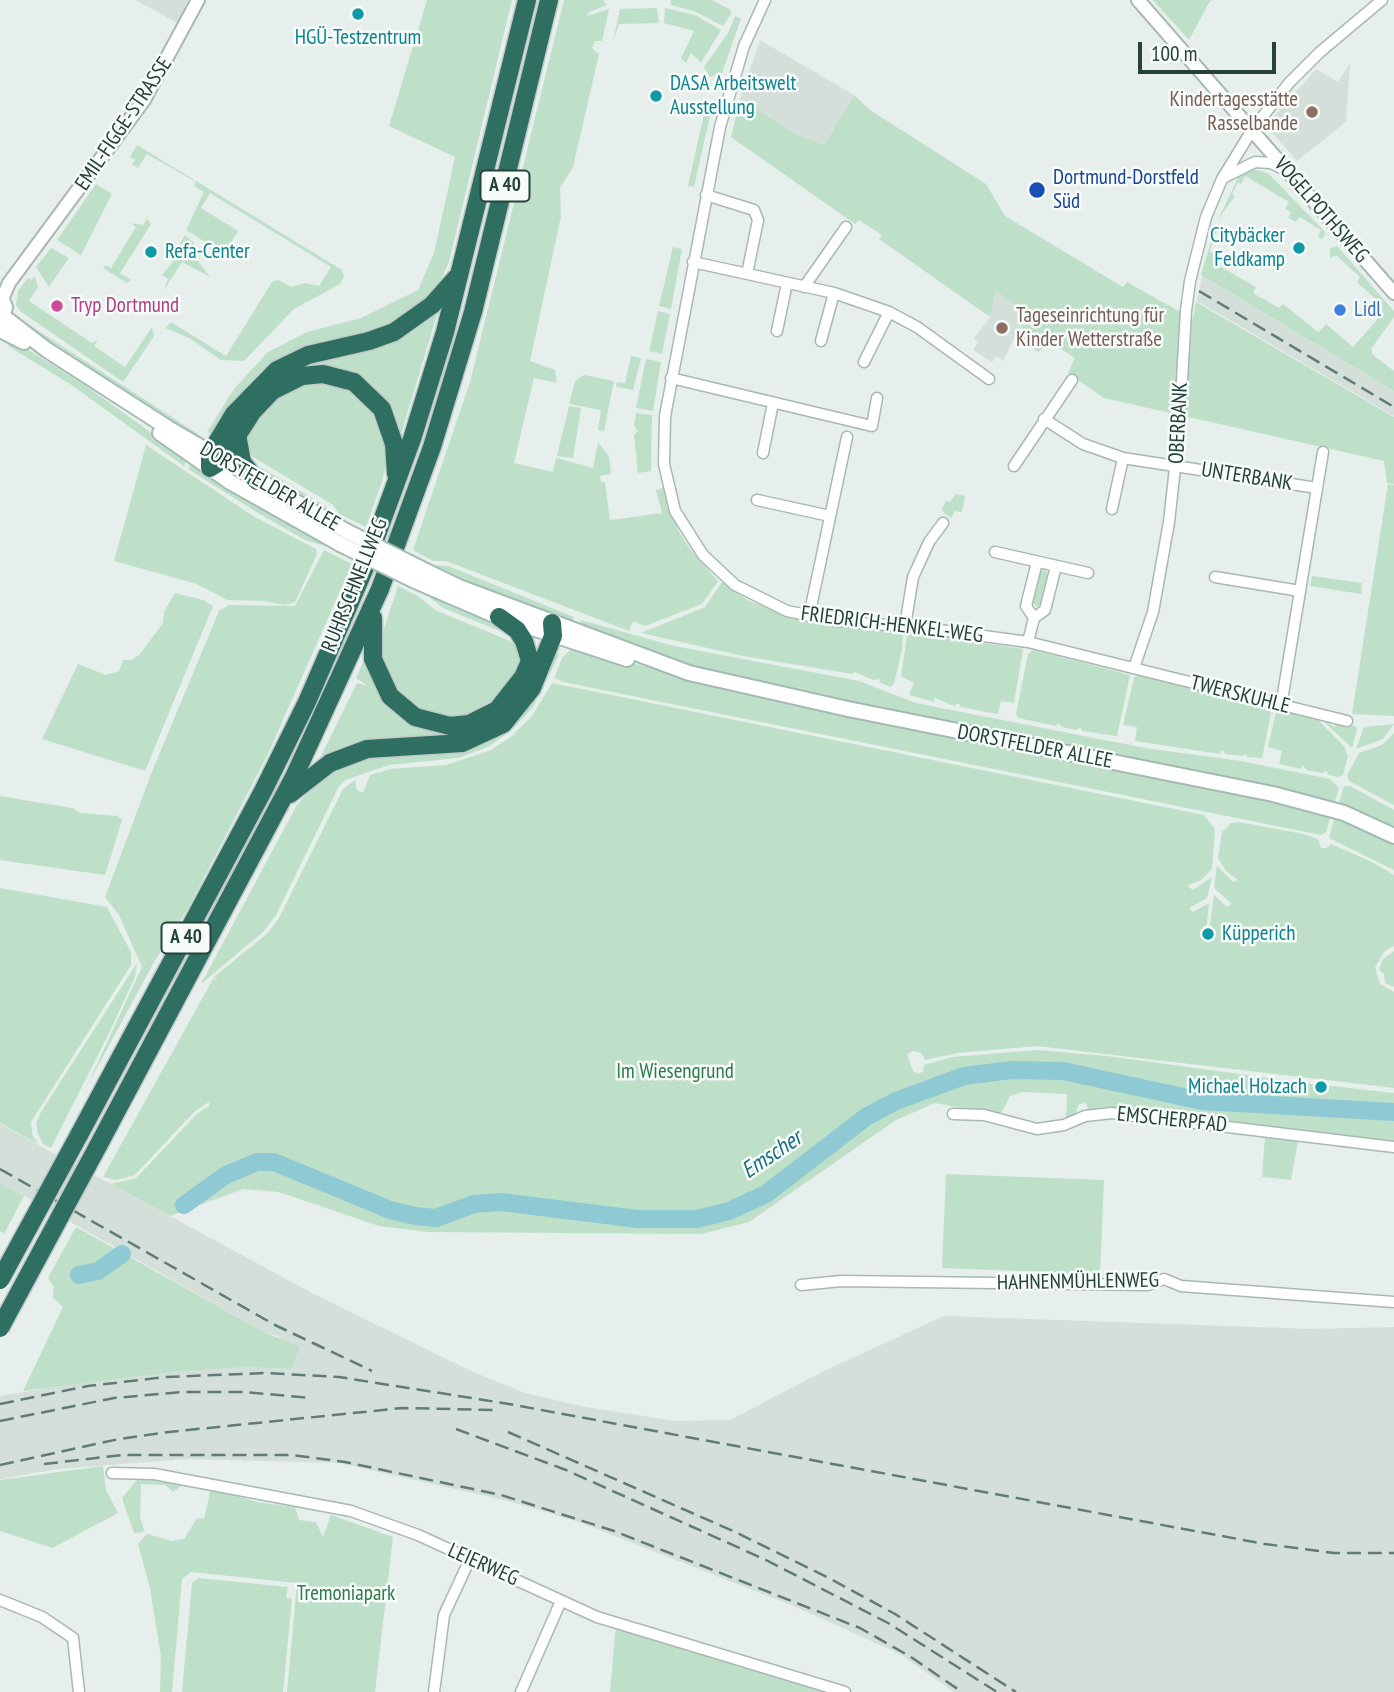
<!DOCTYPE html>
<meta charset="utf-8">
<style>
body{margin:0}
#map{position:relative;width:1394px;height:1692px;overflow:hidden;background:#e6efeb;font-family:"PT Sans Narrow",sans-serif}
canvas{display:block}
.scale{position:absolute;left:1138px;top:42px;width:138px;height:32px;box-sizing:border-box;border:4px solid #24423a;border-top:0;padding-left:9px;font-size:21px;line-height:24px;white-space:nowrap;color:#24423a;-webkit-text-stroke:5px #f7fbf9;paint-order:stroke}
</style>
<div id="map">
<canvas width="1394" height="1692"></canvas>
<div class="scale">100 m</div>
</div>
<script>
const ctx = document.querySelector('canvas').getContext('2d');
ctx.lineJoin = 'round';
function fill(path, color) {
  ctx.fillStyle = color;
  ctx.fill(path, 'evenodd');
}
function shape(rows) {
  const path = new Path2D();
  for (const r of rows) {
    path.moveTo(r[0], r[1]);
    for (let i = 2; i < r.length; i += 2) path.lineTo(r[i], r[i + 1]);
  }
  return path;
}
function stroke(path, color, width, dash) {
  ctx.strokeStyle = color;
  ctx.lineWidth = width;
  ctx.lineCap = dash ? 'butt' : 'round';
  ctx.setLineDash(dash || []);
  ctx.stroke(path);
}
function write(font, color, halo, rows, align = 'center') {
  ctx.font = font + ' "PT Sans Narrow",sans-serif';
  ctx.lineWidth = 5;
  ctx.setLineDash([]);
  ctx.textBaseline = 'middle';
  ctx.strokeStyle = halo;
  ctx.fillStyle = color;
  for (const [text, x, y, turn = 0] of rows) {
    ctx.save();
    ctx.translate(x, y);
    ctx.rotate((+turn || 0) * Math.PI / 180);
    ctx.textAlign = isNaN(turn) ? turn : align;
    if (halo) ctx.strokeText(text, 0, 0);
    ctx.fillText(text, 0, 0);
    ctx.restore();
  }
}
const built = shape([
 [135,0,188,0,178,23],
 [760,40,854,95,824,145,794,133,740,99],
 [1350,63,1346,122,1297,161,1268,128,1271,120,1316,69,1338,82],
 [1202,276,1394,391,1394,416,1197,301],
 [996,291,1028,314,1028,321,1015,336,1003,361,997,356,992,362,973,350,978,342,974,339,990,317],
 [0,1124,312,1293,471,1371,525,1393,585,1407,676,1421,730,1420,826,1370,944,1316,1313,1329,1394,1327,1394,1692,954,1692,900,1654,796,1607,576,1521,508,1501,339,1463,187,1459,58,1469,0,1479,0,1396,109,1378,172,1372,245,1367,290,1369,279,1336,266,1333,0,1182]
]);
const green = shape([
 [427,0,512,0,449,262,437,288,425,304,390,330,274,364,248,385,213,435,207,432,234,389,268,352,307,332,361,318,418,290,434,253,455,157,389,126],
 [564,0,603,0,607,5,588,13,587,16,609,9,602,41,595,41,592,48,599,54,573,167,560,188,561,216,530,361,555,370,557,383,534,378,514,463,553,472,556,458,593,468,598,442,609,456,611,474,600,476,601,482,605,482,610,520,662,513,656,490,663,488,678,530,689,548,718,581,702,604,645,626,633,621,629,631,446,561,433,561,413,550,470,382],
 [671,0,712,0,731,10,731,14,723,26,696,12,671,5],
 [1153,0,1215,0,1210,1,1189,40],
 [657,8,659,23,619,24,613,42,620,9],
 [665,8,695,15,721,30,701,63,691,53,686,63,681,58,694,31,664,23],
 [735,16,741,19,722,73,710,77,704,67,728,33],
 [854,95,870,110,986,184,1005,216,1123,287,1127,282,1193,319,1196,302,1394,417,1394,484,1387,483,1384,461,1104,398,1068,373,1075,358,1050,342,1038,352,1015,336,1028,321,1028,314,996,291,990,317,879,239,882,235,859,220,855,224,731,137,740,99,794,133,824,145],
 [704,114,710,116,694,187,688,186],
 [137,145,342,270,344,276,340,284,294,309,244,361,221,360,189,338,165,328,171,322,226,356,272,282,278,280,291,287,305,283,319,286,331,267,210,193,201,208,238,231,224,254,186,230,204,192,194,186,196,182,147,154,138,168,132,165,135,160,130,157],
 [1252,169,1268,173,1325,232,1324,237,1321,239,1318,236,1321,230,1300,217,1296,222,1288,218,1291,212,1285,209,1289,202,1245,176,1241,184,1238,182,1232,194,1235,196,1218,220,1238,178],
 [96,184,112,194,81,255,57,240],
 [147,219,151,224,120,273,131,280,127,283,103,268,105,265,111,268,136,227,130,223,143,225],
 [1215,228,1217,230,1210,251,1218,256,1214,263,1256,287,1253,293,1279,308,1283,304,1318,332,1326,324,1353,347,1376,321,1383,306,1357,282,1360,277,1336,255,1330,258,1330,248,1337,246,1394,311,1394,317,1371,349,1373,355,1394,371,1394,391,1201,275],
 [185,235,193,242,197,260,210,277,182,262,164,290,168,279,162,275,175,259,172,256],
 [673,247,682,249,671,309,659,306],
 [51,248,69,258,49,287,36,267],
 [35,276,38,287,29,301,92,343,98,340,94,346,125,367,152,327,154,336,123,382,20,311,16,305,18,291,28,278,31,280],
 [439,308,397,447,382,401,313,369,298,366],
 [658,311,670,314,662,354,649,351],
 [23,321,198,434,195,439,19,326],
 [11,339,83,384,188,459,184,466,70,384,8,346],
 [631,356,641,358,633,390,616,387,617,382,625,383],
 [646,359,661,362,653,411,636,408],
 [584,375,614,381,604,431,598,430,601,410,569,404,575,381],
 [338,380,372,402,388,451,382,482,366,527,339,514,333,505,243,451,243,441,261,407,298,381],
 [569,406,581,408,573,458,557,456],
 [636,413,652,415,651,471,638,473,634,435,638,431,634,426],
 [146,445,253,516,316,549,317,554,295,602,285,605,262,601,227,600,197,584,114,561],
 [247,459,327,507,338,519,267,481],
 [192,462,338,550,305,540,258,513,188,469],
 [1388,484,1394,485,1394,716,1352,714],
 [956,494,965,496,962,512,955,511,951,518,941,510,946,501,950,502],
 [324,550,352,564,268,754,187,910,153,964,86,1088,142,967,119,915,105,897,151,774,219,611,229,605,295,606],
 [431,565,448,566,574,617,570,625],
 [1044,569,1049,575,1042,604,1037,607,1032,601,1039,572],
 [1312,576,1362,583,1361,594,1310,586],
 [722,582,749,601,793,618,822,624,900,631,903,635,902,650,894,684,890,687,879,682,880,679,873,680,855,672,852,674,743,656,641,633,705,607],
 [398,586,418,596,435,610,522,646,524,657,498,704,462,721,426,718,392,693,381,660,382,634],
 [420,590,503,625,515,637,443,608],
 [175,593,203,600,213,606,145,771,42,739,78,664,106,675,119,671,123,660,132,660,140,654,163,623,164,612],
 [581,620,674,646,859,681,916,703,1145,748,1241,761,1330,779,1339,788,1326,832,1321,835,563,682,554,678,562,658,572,648,808,707,937,722,698,668,579,628],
 [911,632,1023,649,1014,703,1001,701,998,714,960,707,959,703,954,706,935,698,934,702,909,695,914,683,901,676,907,636],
 [543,649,483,730,318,762,357,683,368,686,356,678,366,655,385,699,471,728],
 [1033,650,1130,675,1117,736,1082,731,1081,727,1076,730,1062,727,1058,723,1056,726,1018,718,1016,714,1028,654],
 [553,653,559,655,533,707,513,729,488,747,458,758,389,765,345,780,339,786,276,915,263,932,201,984,297,805,322,777,361,755,451,749],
 [1138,675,1269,707,1271,713,1262,758,1247,757,1246,754,1241,756,1226,754,1222,750,1220,754,1135,741,1137,727,1123,725,1134,678],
 [552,683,1204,815,1215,829,1212,869,1201,880,1187,886,1193,890,1212,877,1207,898,1189,908,1193,912,1209,903,1207,924,1203,929,1206,934,1213,930,1210,924,1214,895,1227,907,1232,904,1214,888,1217,866,1233,882,1238,880,1226,871,1218,858,1222,832,1231,823,1239,822,1303,834,1318,839,1321,848,1327,848,1331,844,1372,862,1394,875,1394,946,1385,951,1375,967,1380,984,1394,992,1394,1088,1037,1046,958,1053,925,1060,921,1053,913,1051,907,1054,913,1071,917,1074,923,1072,924,1065,952,1057,1037,1050,1107,1056,1313,1084,1313,1088,1321,1089,1322,1085,1394,1093,1394,1142,1112,1109,1089,1111,1086,1103,1079,1104,1075,1115,1066,1119,1067,1094,1022,1092,1010,1096,1000,1115,935,1103,896,1120,749,1222,701,1234,427,1232,379,1226,279,1192,243,1189,170,1216,111,1184,136,1178,197,1114,209,1106,209,1102,195,1111,135,1175,117,1180,103,1177,213,979,218,982,214,977,268,933,279,918,343,789,355,780,357,790,363,793,370,775,390,769,446,765,491,750,512,736,532,716],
 [1280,710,1316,718,1344,746,1348,757,1343,775,1339,777,1328,775,1327,771,1322,773,1307,770,1302,765,1301,769,1279,764,1282,751,1268,747,1276,712],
 [1322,720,1335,727,1336,723,1355,726,1357,730,1352,748],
 [1394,724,1383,739,1356,749,1364,727],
 [1394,733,1394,805,1349,781,1347,775,1359,753,1382,745],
 [1344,786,1350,786,1394,810,1394,830,1338,806],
 [0,796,72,808,81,813,118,816,122,820,105,875,0,860],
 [1335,815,1394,841,1394,870,1329,838],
 [0,888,107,907,131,952,131,965,31,1122,32,1134,38,1144,0,1123],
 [1394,951,1394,987,1385,983,1384,974,1379,970,1383,959],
 [137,963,135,977,108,1035,51,1148,43,1144,38,1134,36,1123,41,1112],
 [1265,1137,1298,1141,1291,1180,1262,1177],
 [946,1174,1104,1180,1100,1274,942,1268],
 [0,1182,24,1196,4,1234,0,1231],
 [76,1227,266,1333,300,1347,291,1369,245,1367,172,1372,23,1391,63,1307,53,1298,54,1287,48,1278],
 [103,1466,106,1490,118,1513,52,1548,0,1531,0,1480],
 [141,1475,207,1487,206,1490,181,1486,173,1492,165,1485,141,1484,140,1518,144,1529,143,1532,134,1533,122,1498],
 [211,1488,257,1502,295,1507,299,1520,316,1522,323,1537,331,1515,393,1537,375,1692,287,1692,297,1583,191,1572,182,1579,172,1692,160,1692,161,1657,150,1588,138,1544,147,1534,172,1541,184,1539,197,1518,204,1519],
 [198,1578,288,1587,286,1598,292,1599,283,1692,182,1692,192,1583],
 [616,1625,840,1692,610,1692]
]);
const river = shape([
 [184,1205,226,1175,257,1162,274,1162,390,1210,415,1216,436,1218,474,1204,501,1202,638,1219,697,1219,729,1211,766,1194,866,1117,896,1101,964,1076,1011,1070,1063,1071,1202,1101,1394,1112],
 [79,1275,98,1271,122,1254]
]);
const minor = shape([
 [765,0,744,46,720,127,665,416,664,464,675,511,703,555,735,585,787,611,837,621,925,628,1028,642,1347,721],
 [1225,177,1255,162,1271,163,1285,170],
 [706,195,754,210,758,220,747,274],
 [693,262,834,293,889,312,917,327,989,379],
 [804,287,846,227],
 [777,331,787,283],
 [821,341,834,293],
 [864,362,889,312],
 [671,378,872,426,877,398],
 [1044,419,1083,444,1123,458,1317,488],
 [763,453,773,403],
 [1014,466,1072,380],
 [757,500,830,516],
 [1112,509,1123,458],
 [995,552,1088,573],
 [1215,577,1300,591],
 [809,616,847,437],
 [1034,618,1026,606,1037,562],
 [905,626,913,577,929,542,943,523],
 [1028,642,1034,618,1045,610,1056,566],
 [1134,668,1153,612,1169,522,1179,432,1186,311,1190,281,1206,217,1222,179,1252,130,1289,83,1320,52,1382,0],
 [1281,706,1323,452],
 [953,1114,984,1115,1037,1129,1064,1125,1085,1116,1112,1113,1394,1147],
 [801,1285,841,1281,1148,1285,1164,1279,1181,1286,1394,1302],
 [112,1473,154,1474,351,1511,418,1535,597,1617,845,1692],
 [0,1600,42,1617,73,1638,79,1692],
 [434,1692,444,1615,470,1559],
 [521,1692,561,1601]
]);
const tertiary = shape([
 [1138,0,1394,293],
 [2,299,9,283,144,100,198,0]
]);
const secondary = shape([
 [0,295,5,307,1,323],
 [4,317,47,350,168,428,346,531],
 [0,330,24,342],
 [160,433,230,482,340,544],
 [418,567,459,587,689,673,848,709,1273,794,1344,813,1394,836],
 [413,580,499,617,627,659]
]);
const motorway = shape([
 [237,434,242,462,257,481],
 [210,468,210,454,234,414,277,370,308,355,369,341,394,332,432,305,456,278],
 [210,468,221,461,253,411,272,391,302,376,323,374,354,382,382,409,394,444,396,474],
 [373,618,373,659,390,696,415,717,450,726,469,724,497,710,523,677,530,661,524,641,517,630,499,617],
 [290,794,330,763,367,749,462,743,503,724,532,688,553,636,552,623],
 [79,1135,263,791,307,702,364,570,412,439,445,332,527,0],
 [98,1146,294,777,380,589,432,447,473,312,549,0]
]);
const rail = shape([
 [1199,291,1394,407],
 [0,1169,275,1325,372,1371],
 [0,1404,88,1386,166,1377,266,1373,339,1377,509,1404,1265,1544,1334,1553,1394,1553],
 [0,1421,114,1398,182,1392,245,1392,311,1398],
 [456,1429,566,1470,766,1560,888,1623,997,1692],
 [508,1432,733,1531,827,1577,895,1614,1016,1692],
 [44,1464,122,1455,292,1455,345,1462,501,1495,614,1531,860,1628,911,1657,962,1692],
 [0,1465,119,1439,169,1432,402,1408,496,1410]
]);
const secondaryBridge = shape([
 [346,531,418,567],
 [340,544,413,580]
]);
const motorwayBridge = shape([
 [0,1280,79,1135],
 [0,1328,98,1146]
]);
const markers = [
 [358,14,7,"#0f9aa8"],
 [656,96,7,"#0f9aa8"],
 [1312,112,7,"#8d6e63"],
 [1037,190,9,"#1a4fb4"],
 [1299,248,7,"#0f9aa8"],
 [151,252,7,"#0f9aa8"],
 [57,306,7,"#d1479c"],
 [1340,310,7,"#3f7fe0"],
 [1002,328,7,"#8d6e63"],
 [1208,934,7,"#0f9aa8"],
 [1321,1087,7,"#0f9aa8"]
];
const shields = [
 [505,186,49],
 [186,938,49]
];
const shieldNames = [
 ["A 40",505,186],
 ["A 40",186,938]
];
const cultureNames = [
 ["HGÜ-Testzentrum",358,38,"center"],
 ["DASA Arbeitswelt",670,84],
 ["Ausstellung",670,108],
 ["Citybäcker",1285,236,"right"],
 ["Feldkamp",1285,260,"right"],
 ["Refa-Center",165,252],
 ["Küpperich",1222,934],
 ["Michael Holzach",1307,1087,"right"]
];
const educationNames = [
 ["Kindertagesstätte",1298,100],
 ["Rasselbande",1298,124],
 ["Tageseinrichtung für",1016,316,"left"],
 ["Kinder Wetterstraße",1016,340,"left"]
];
const streetNames = [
 ["EMIL-FIGGE-STRASSE",124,124,-56],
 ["VOGELPOTHSWEG",1321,210,49],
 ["OBERBANK",1179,423,-87],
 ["UNTERBANK",1247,477,9],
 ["DORSTFELDER ALLEE",270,487,30],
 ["RUHRSCHNELLWEG",355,585,-68],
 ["FRIEDRICH-HENKEL-WEG",892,625,7],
 ["TWERSKUHLE",1240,695,14],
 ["DORSTFELDER ALLEE",1035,747,11],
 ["EMSCHERPFAD",1172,1120,6],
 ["HAHNENMÜHLENWEG",1078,1282,-1],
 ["LEIERWEG",483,1565,24]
];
const transitNames = [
 ["Dortmund-Dorstfeld",1053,178],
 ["Süd",1053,202]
];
const hotelNames = [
 ["Tryp Dortmund",71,306]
];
const shopNames = [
 ["Lidl",1354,310]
];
const parkNames = [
 ["Im Wiesengrund",675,1072],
 ["Tremoniapark",346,1594]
];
const waterNames = [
 ["Emscher",772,1155,-34]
];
fill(built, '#d4dfda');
fill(green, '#bfe0c8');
stroke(river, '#8ec9d4', 18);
stroke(minor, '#a8b8b2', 13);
stroke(tertiary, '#a8b8b2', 16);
stroke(secondary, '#a4bbb3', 18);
stroke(motorway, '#c2cac8', 21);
stroke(minor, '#fff', 10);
stroke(tertiary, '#fff', 12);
stroke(secondary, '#fff', 14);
stroke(motorway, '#2f6f62', 18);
stroke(rail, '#5f7d75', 2.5, [14, 7]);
stroke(secondaryBridge, '#a4bbb3', 18, []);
stroke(motorwayBridge, '#c2cac8', 21, []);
stroke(secondaryBridge, '#fff', 14);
stroke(motorwayBridge, '#2f6f62', 18);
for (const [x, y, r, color] of markers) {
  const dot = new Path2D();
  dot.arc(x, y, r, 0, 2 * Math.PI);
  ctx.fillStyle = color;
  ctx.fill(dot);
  stroke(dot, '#f7fbf9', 2.5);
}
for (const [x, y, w] of shields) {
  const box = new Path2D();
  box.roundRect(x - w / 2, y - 15.5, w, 31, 5);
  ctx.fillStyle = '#f7fbf9';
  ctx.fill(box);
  stroke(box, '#24423a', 2);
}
write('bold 19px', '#24423a', null, shieldNames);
write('21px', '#0d838f', '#f7fbf9', cultureNames, 'left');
write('21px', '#785e54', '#f7fbf9', educationNames, 'right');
write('21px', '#24423a', '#f7fbf9', streetNames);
write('21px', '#164399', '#f7fbf9', transitNames, 'left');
write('21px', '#b23c85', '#f7fbf9', hotelNames, 'left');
write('21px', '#366cbe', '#f7fbf9', shopNames, 'left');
write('21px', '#2d7a4b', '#f7fbf9', parkNames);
write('italic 23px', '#1c6f80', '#f7fbf9', waterNames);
</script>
